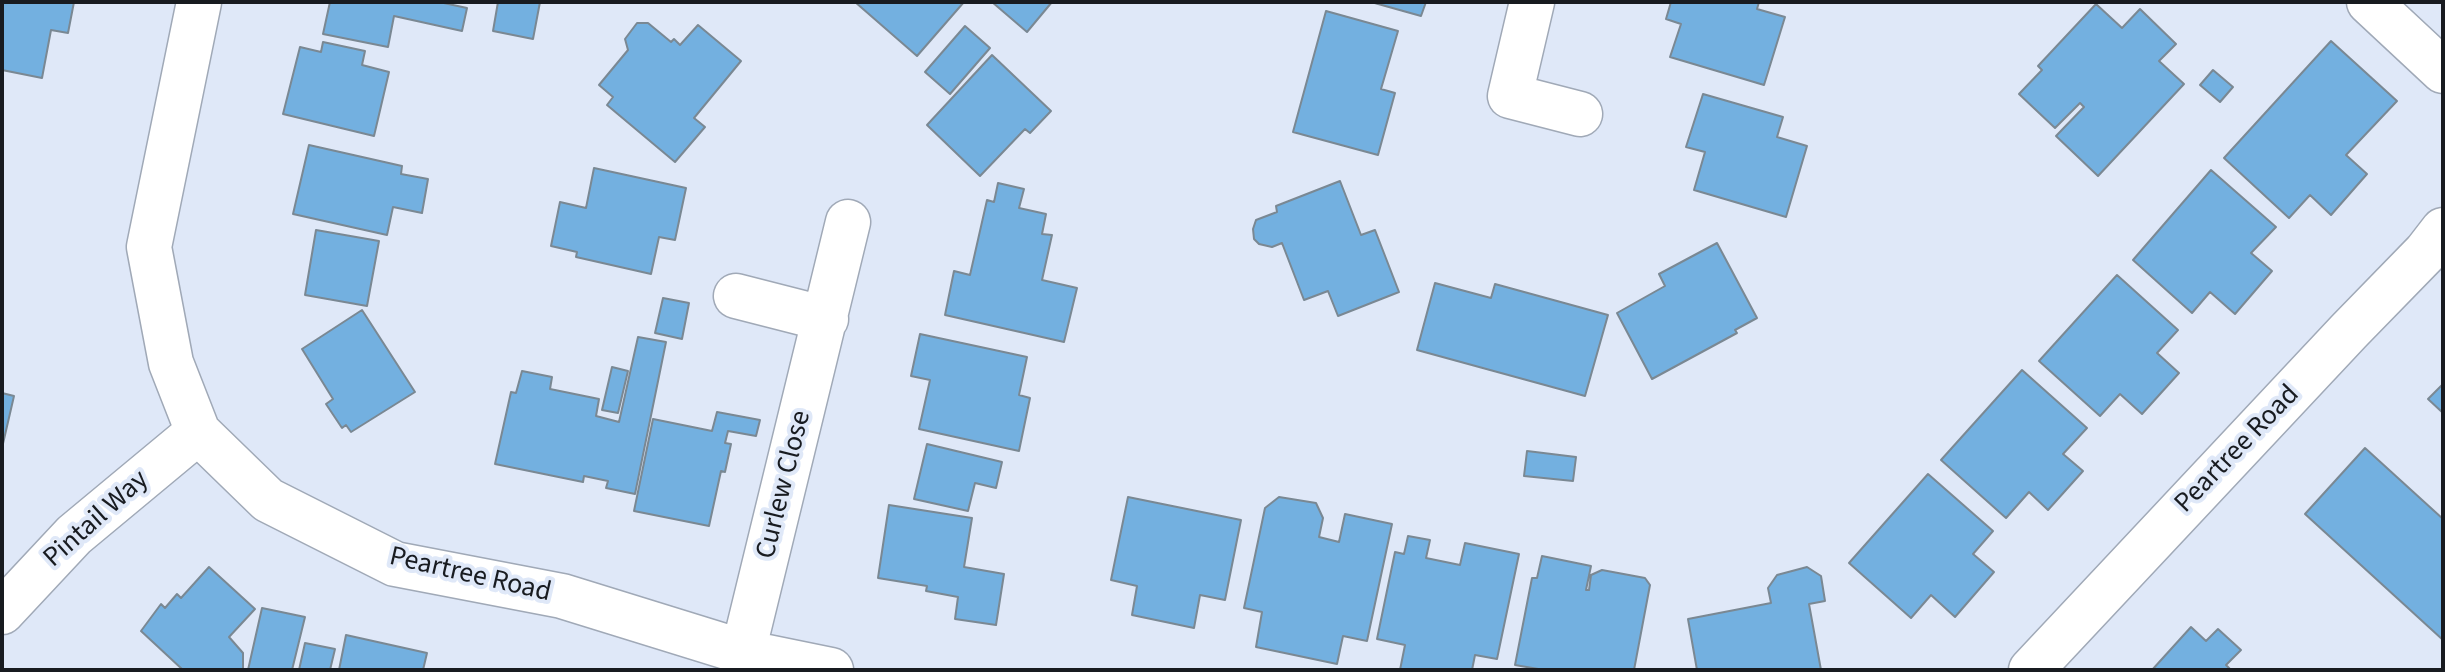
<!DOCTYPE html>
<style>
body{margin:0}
#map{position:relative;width:2445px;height:672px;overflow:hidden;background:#dfe8f8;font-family:"Source Sans 3",sans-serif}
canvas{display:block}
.frame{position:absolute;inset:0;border:4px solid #181b20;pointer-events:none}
</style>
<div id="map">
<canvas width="2445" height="672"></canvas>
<div class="frame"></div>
</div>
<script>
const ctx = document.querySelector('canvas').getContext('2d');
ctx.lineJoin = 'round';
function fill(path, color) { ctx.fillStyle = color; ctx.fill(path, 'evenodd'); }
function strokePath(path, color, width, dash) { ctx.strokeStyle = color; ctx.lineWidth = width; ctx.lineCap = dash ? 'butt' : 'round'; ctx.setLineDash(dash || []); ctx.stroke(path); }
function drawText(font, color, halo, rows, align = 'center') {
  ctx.font = font + ' "Source Sans 3",sans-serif'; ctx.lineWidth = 8; ctx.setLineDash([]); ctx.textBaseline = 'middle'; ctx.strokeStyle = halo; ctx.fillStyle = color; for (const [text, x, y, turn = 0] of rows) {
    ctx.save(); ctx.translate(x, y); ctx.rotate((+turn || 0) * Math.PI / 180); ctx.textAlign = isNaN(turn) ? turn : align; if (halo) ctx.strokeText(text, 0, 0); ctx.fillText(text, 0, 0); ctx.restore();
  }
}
const building = new Path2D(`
 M 2,2 L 74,2 L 68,33 L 51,30 L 42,78 L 2,70 Z
 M 330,2 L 439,2 L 467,8 L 462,31 L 394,16 L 388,47 L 323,34 Z
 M 498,2 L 540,2 L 533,39 L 493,31 Z
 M 855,2 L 964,2 L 917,56 Z
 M 992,2 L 1052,2 L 1027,32 Z
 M 1371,2 L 1426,2 L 1421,16 Z
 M 1671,2 L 1759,2 L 1757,9 L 1785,17 L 1764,85 L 1670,57 L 1681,24 L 1666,19 Z
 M 2096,4 L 2122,28 L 2140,9 L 2176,44 L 2159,61 L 2184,84 L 2098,176 L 2056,136 L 2084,107 L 2080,103 L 2055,128 L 2019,94 L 2042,70 L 2038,66 Z
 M 1326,11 L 1398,31 L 1381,89 L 1395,93 L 1378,155 L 1293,132 Z
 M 637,23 L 648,23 L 671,42 L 674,39 L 680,45 L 698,25 L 741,61 L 694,118 L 705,127 L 675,162 L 607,105 L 613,97 L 599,85 L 628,50 L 625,39 Z
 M 965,26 L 990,48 L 950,94 L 925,72 Z
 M 2331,41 L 2397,101 L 2346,155 L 2367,174 L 2331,215 L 2310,195 L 2289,218 L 2224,158 Z
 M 323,42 L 365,51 L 362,65 L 389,72 L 374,136 L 283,114 L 300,47 L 321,52 Z
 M 992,55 L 1051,111 L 1030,133 L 1025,129 L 980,176 L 927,125 Z
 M 2213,70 L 2233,87 L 2220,102 L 2200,85 Z
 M 1703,94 L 1783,117 L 1777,137 L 1807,146 L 1786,217 L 1694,190 L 1705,152 L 1686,147 Z
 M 309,145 L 402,166 L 401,174 L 428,179 L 422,213 L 393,207 L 387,235 L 293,214 Z
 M 594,168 L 686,188 L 675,240 L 659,237 L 651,274 L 576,257 L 577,252 L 551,246 L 560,202 L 586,208 Z
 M 2211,170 L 2276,227 L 2251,253 L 2272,271 L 2235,314 L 2210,292 L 2192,313 L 2133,260 Z
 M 1340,181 L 1361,235 L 1375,230 L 1399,292 L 1338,316 L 1328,291 L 1304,300 L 1282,243 L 1272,247 L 1259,244 L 1254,239 L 1253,229 L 1256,220 L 1277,212 L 1276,206 Z
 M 998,183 L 1024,189 L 1019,208 L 1046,214 L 1042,234 L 1052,235 L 1042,280 L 1077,288 L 1064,342 L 945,315 L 954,271 L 970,275 L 987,200 L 994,202 Z
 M 316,230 L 379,241 L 367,306 L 305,295 Z
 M 1717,243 L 1757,318 L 1735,330 L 1737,333 L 1652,379 L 1617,313 L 1665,286 L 1659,274 Z
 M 2117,275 L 2178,330 L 2157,353 L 2179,373 L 2142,414 L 2120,394 L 2100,416 L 2039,361 Z
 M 1435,283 L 1491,298 L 1495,284 L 1608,315 L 1585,396 L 1417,350 Z
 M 663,298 L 689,303 L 682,339 L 655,333 Z
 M 362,310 L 415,392 L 351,432 L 346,425 L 342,428 L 326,404 L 333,399 L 302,349 Z
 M 920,334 L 1027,357 L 1019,395 L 1030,398 L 1019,451 L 919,429 L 930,380 L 911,376 Z
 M 638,337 L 666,342 L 635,494 L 606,488 L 608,481 L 584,476 L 583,482 L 495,464 L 511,392 L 516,393 L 522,371 L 552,377 L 550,389 L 599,399 L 596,416 L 619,422 Z
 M 612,367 L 628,371 L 618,413 L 602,410 Z
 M 2022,370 L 2087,428 L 2063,454 L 2083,471 L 2048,510 L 2029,492 L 2006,518 L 1941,460 Z
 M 2443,384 L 2443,413 L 2428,399 Z
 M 2,393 L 14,396 L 2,448 Z
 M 717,412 L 760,420 L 756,436 L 728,431 L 725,443 L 731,444 L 725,472 L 721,471 L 709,526 L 634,511 L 653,419 L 712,431 Z
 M 927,444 L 1002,462 L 996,488 L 975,483 L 968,511 L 914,499 Z
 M 2365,448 L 2443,519 L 2443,640 L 2305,514 Z
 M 1527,451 L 1576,457 L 1573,481 L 1524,476 Z
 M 1928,474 L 1993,531 L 1973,554 L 1994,572 L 1955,617 L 1931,595 L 1911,618 L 1849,563 Z
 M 1128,497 L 1241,520 L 1225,600 L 1200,595 L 1194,628 L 1132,615 L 1137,586 L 1111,580 Z
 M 1279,497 L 1316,503 L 1323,518 L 1319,537 L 1339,542 L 1345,514 L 1392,524 L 1367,641 L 1343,636 L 1337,664 L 1256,647 L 1262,612 L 1244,608 L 1265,508 Z
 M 889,505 L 972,518 L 964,567 L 1004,574 L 996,625 L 955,619 L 958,597 L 926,591 L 927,586 L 878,578 Z
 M 1408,536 L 1430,540 L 1426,558 L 1460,565 L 1465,543 L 1519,554 L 1497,659 L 1475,655 L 1472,670 L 1400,670 L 1405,645 L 1377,639 L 1395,552 L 1404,554 Z
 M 1542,556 L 1591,566 L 1586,590 L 1589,590 L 1591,575 L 1602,570 L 1645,578 L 1650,585 L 1634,670 L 1544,670 L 1515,665 L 1532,578 L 1537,578 Z
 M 209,567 L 255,609 L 229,637 L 243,653 L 243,670 L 183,670 L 141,631 L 161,604 L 165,608 L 177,594 L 181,598 Z
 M 1807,567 L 1821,576 L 1825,601 L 1809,604 L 1821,670 L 1697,670 L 1688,619 L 1771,603 L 1768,588 L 1777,575 Z
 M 262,608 L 305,617 L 292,670 L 248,670 Z
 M 2191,627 L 2206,641 L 2218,629 L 2241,650 L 2226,665 L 2231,670 L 2152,670 Z
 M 346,635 L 427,653 L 423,670 L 339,670 Z
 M 305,643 L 335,649 L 330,670 L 299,670 Z`);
fill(building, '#73b0e0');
strokePath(building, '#7a8893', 2);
const street = new Path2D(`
 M 199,2 L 149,247 L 171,363 L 198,432 L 268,500 L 395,564 L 562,596 L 743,652 L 831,670
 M 1532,2 L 1510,96 L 1580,114
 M 2369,2 L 2443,71
 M 736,296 L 826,319
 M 2,612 L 74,535 L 198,432
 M 743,652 L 848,222
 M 2031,670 L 2349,331 L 2426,252 L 2443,230`);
strokePath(street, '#a0a9b7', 47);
strokePath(street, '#fff', 44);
drawText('28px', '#181b20', '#dfe8f8', [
 ["Peartree Road",2238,450,-46],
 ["Curlew Close",785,485,-76],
 ["Pintail Way",97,520,-42],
 ["Peartree Road",470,576,13]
]);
</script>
